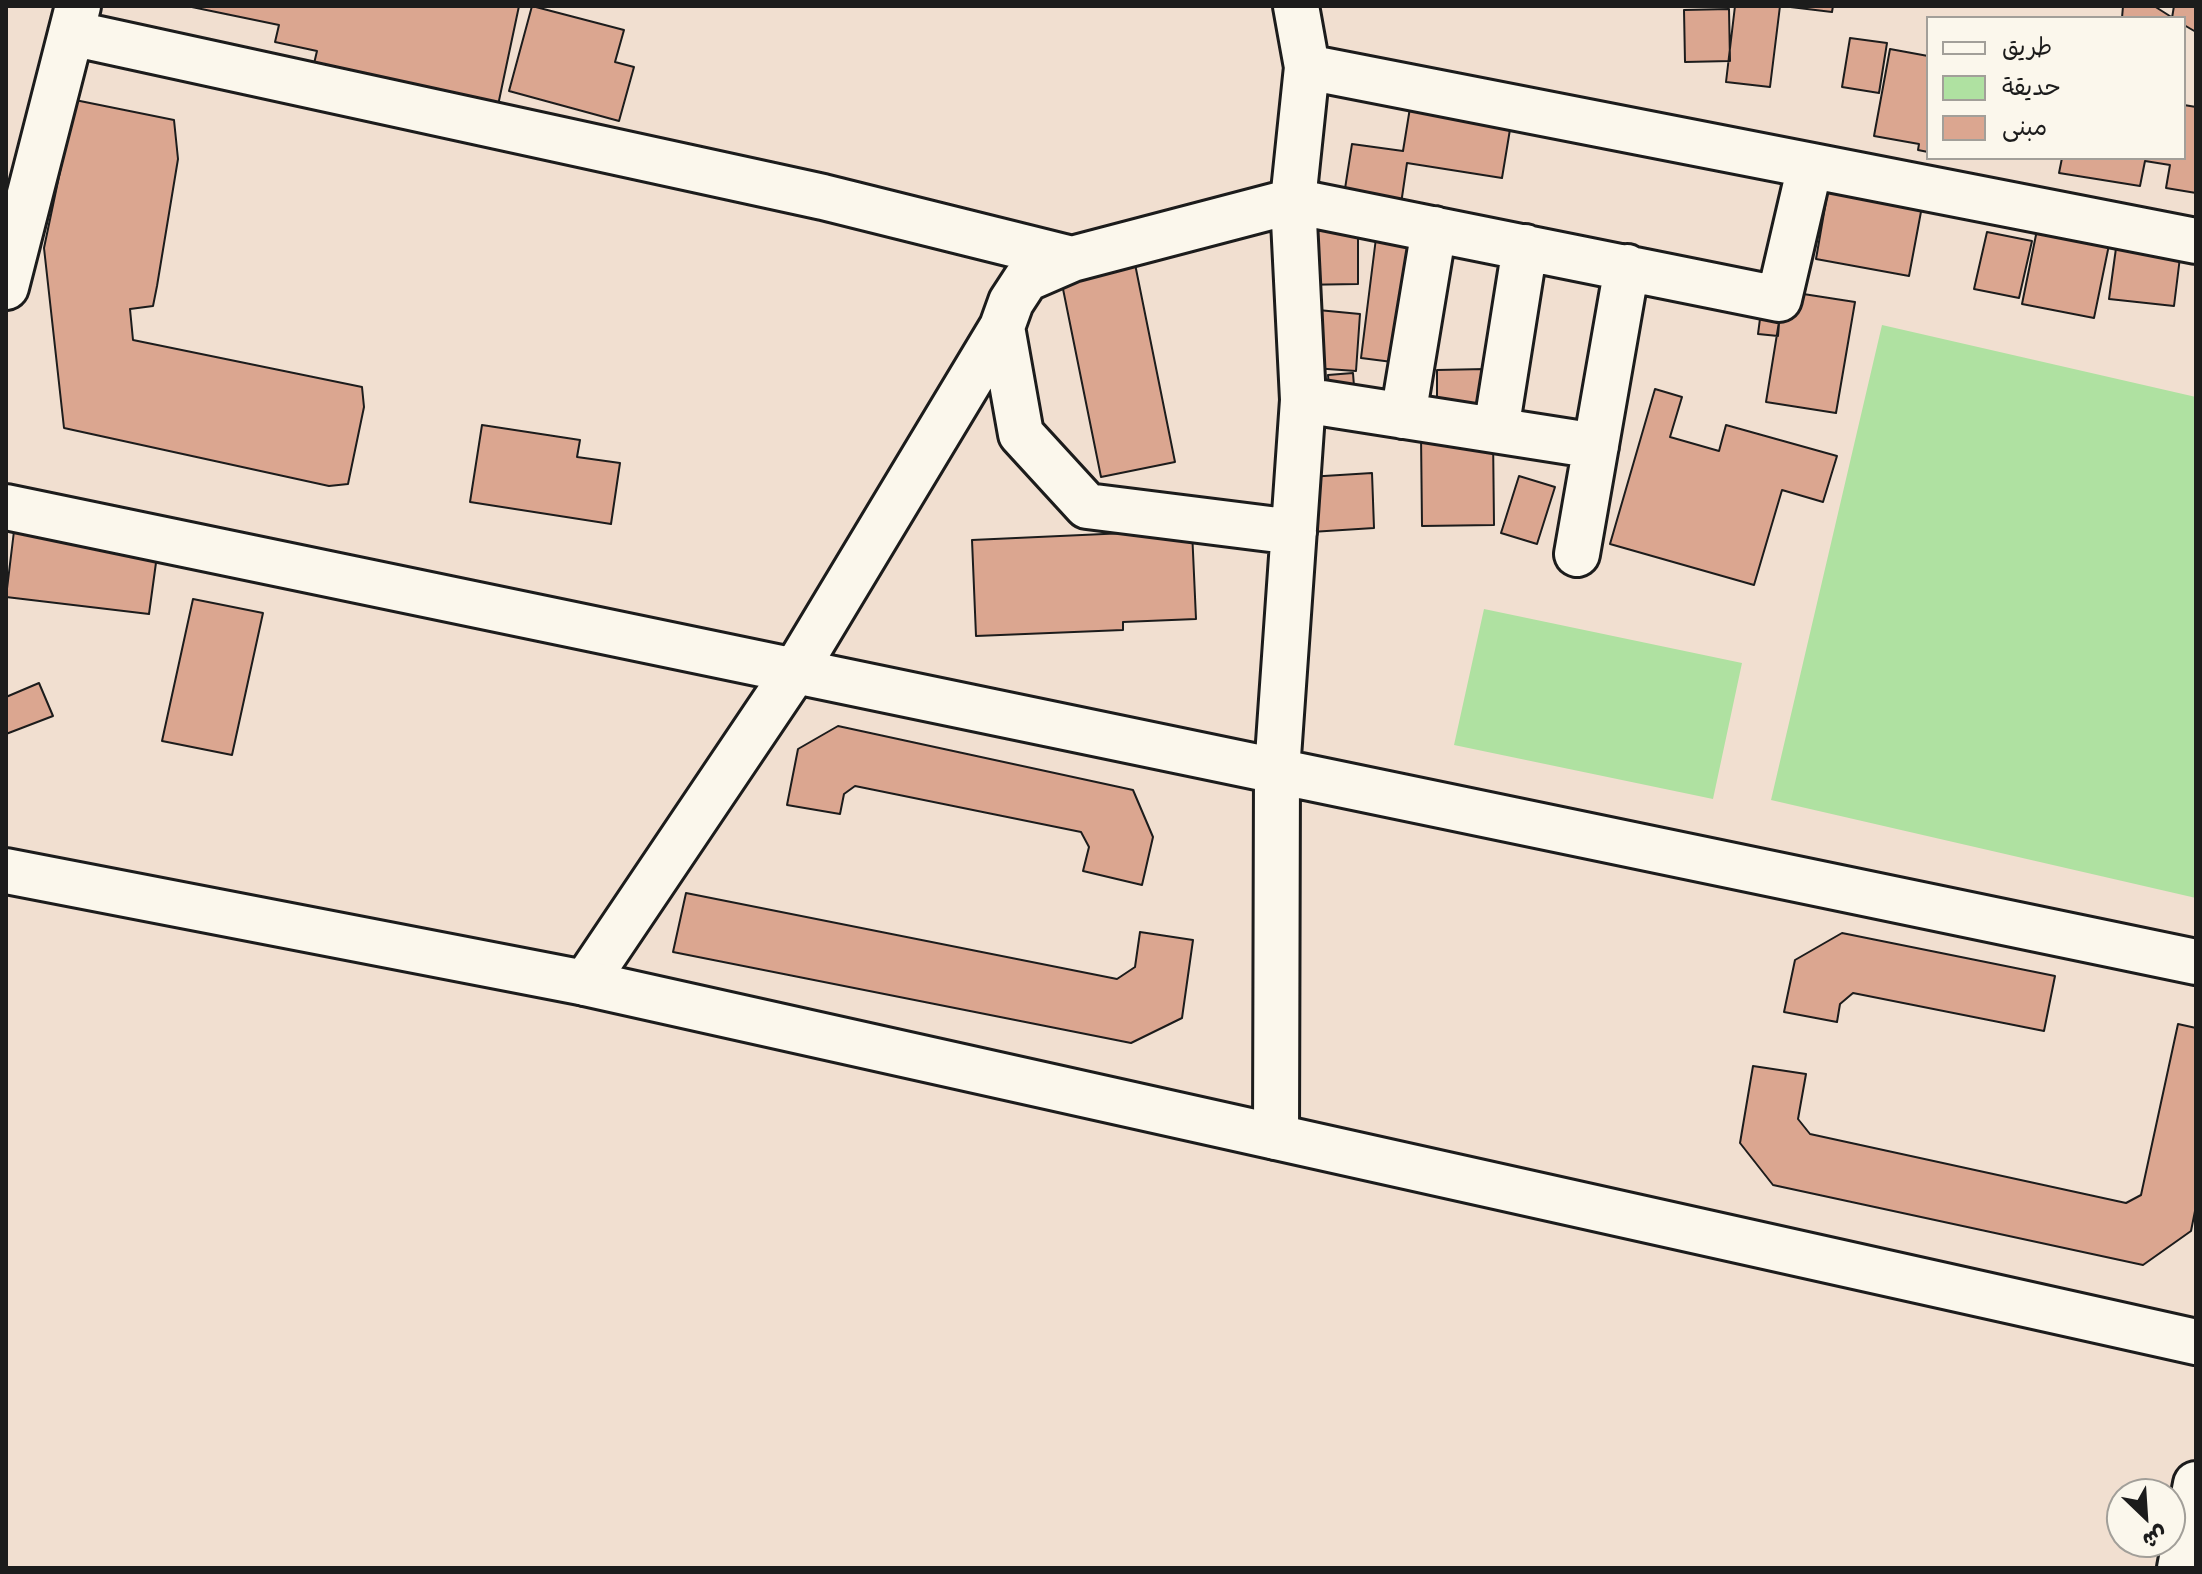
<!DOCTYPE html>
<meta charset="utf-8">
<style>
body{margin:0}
#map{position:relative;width:2202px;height:1574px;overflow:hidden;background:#f1dfd0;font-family:Delius,"Playpen Sans Arabic",sans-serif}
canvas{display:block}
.frame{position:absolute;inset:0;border:8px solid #1c1c1c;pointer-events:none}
.legend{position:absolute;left:1926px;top:16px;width:260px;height:144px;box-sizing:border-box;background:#fbf7ec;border:2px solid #a29f99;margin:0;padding:10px 14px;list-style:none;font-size:24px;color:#1c1c1c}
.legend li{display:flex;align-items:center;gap:16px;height:40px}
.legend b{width:40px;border:2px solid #a29f99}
.north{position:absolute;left:2106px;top:1478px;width:80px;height:80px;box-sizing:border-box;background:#fbf7ec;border:2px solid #a29f99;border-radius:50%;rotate:155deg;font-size:22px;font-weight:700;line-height:32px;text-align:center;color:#1c1c1c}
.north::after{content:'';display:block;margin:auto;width:28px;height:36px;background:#1c1c1c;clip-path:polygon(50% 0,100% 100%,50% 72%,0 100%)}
</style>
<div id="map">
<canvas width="2202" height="1574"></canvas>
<div class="frame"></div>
<ul class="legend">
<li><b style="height:10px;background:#fbf7ec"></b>طريق</li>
<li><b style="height:22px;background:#afe1a1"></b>حديقة</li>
<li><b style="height:22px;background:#dba690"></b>مبنى</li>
</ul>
<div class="north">ش</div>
</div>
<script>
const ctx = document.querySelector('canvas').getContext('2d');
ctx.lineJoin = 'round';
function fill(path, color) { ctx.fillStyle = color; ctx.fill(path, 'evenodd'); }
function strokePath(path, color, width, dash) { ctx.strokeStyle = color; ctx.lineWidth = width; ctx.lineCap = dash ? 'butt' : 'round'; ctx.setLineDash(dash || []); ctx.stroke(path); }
fill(new Path2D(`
 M 1882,325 L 2196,397 L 2196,898 L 1771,800 Z
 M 1484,609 L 1742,663 L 1713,799 L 1454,745 Z`), '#afe1a1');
const building = new Path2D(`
 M 187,6 L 519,6 L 497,110 L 312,72 L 317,51 L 275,42 L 279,25 Z
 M 532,6 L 624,30 L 615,62 L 634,67 L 619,121 L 509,91 Z
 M 1735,6 L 1780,6 L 1770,87 L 1726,82 Z
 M 1782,6 L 1833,6 L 1832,12 Z
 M 2123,6 L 2174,6 L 2172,18 L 2122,18 Z
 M 2154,6 L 2196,6 L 2196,32 L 2184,25 L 2184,18 L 2173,18 Z
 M 1729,9 L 1730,61 L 1685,62 L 1684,10 Z
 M 1850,38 L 1887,43 L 1879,93 L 1842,87 Z
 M 1890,49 L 1928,56 L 1928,152 L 1918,150 L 1919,144 L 1874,136 Z
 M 1414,83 L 1515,99 L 1502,178 L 1407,163 L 1401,204 L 1344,195 L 1352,144 L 1403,151 Z
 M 75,100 L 174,120 L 178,159 L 157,286 L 153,306 L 130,309 L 133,340 L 362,387 L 364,407 L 348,484 L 329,486 L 64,428 L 44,248 Z
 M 2184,105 L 2196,107 L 2196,193 L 2166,188 L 2170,165 L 2145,161 L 2140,186 L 2059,173 L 2062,158 L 2184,158 Z
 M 1829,184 L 1923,201 L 1909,276 L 1816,259 Z
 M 1358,225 L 1358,284 L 1296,285 L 1296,226 Z
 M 2038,225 L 2110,240 L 2094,318 L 2022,304 Z
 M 1987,232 L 2032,241 L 2019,298 L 1974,289 Z
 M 1376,238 L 1423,244 L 1408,364 L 1361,358 Z
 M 2117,241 L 2181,249 L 2174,306 L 2109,299 Z
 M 1135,264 L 1175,462 L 1101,477 L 1061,279 Z
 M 1784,291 L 1855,302 L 1836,413 L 1766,402 Z
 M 1763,296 L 1781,299 L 1778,336 L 1758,334 Z
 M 1318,310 L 1360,314 L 1356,371 L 1313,368 Z
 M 1485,369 L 1485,406 L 1437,407 L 1437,370 Z
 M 1353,373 L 1355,400 L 1330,402 L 1328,375 Z
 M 1655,389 L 1682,397 L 1670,437 L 1719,451 L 1726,425 L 1837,456 L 1823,502 L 1782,490 L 1754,585 L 1610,544 Z
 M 482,425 L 580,440 L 577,457 L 620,463 L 611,524 L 470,502 Z
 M 1493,434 L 1494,525 L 1422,526 L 1421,435 Z
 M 1372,473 L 1374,528 L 1311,532 L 1308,477 Z
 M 1519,476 L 1555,487 L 1537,544 L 1501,533 Z
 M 1192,530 L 1196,619 L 1123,622 L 1123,630 L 976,636 L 972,540 Z
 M 14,531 L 158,548 L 149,614 L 6,597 Z
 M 193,599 L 263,613 L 232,755 L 162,741 Z
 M 39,683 L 53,716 L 6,734 L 6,697 Z
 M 838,726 L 1133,790 L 1153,837 L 1142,885 L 1083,871 L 1089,847 L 1081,832 L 855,786 L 844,794 L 840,814 L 787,805 L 798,749 Z
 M 686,893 L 1117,979 L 1135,967 L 1140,932 L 1193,940 L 1182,1018 L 1131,1043 L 673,952 Z
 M 1842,933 L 2055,976 L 2044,1031 L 1853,993 L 1840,1004 L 1837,1022 L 1784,1012 L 1795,960 Z
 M 2178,1024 L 2196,1028 L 2196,1206 L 2191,1231 L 2143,1265 L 1773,1185 L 1740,1143 L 1753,1066 L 1806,1074 L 1798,1119 L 1810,1134 L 2126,1203 L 2141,1195 Z`);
fill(building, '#dba690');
strokePath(building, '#1c1c1c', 2);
const minor = new Path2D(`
 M 71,33 L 823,197 L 1072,259
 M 1307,67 L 2196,241
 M 6,287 L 78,6
 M 1303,400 L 1596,446
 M 1403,416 L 1434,229
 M 1496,430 L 1525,247
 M 6,507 L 2196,962
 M 1294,532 L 1087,506 L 1021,434 L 1002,327 L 1011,302 L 1026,279 L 1072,259 L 1293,201 L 1779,299 L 1810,166
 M 1577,554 L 1627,267
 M 585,983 L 795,671 L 1002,327
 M 1276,1137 L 1277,771 L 1303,400 L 1293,201 L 1307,67 L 1296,6`);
const tertiary = new Path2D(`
 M 6,871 L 585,983 L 2196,1342`);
const primary = new Path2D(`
 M 2180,1568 L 2196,1484`);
strokePath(minor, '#1c1c1c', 50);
strokePath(tertiary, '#1c1c1c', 50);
strokePath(primary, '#1c1c1c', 50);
strokePath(minor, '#fbf7ec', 44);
strokePath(tertiary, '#fbf7ec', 44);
strokePath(primary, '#fbf7ec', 44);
</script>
